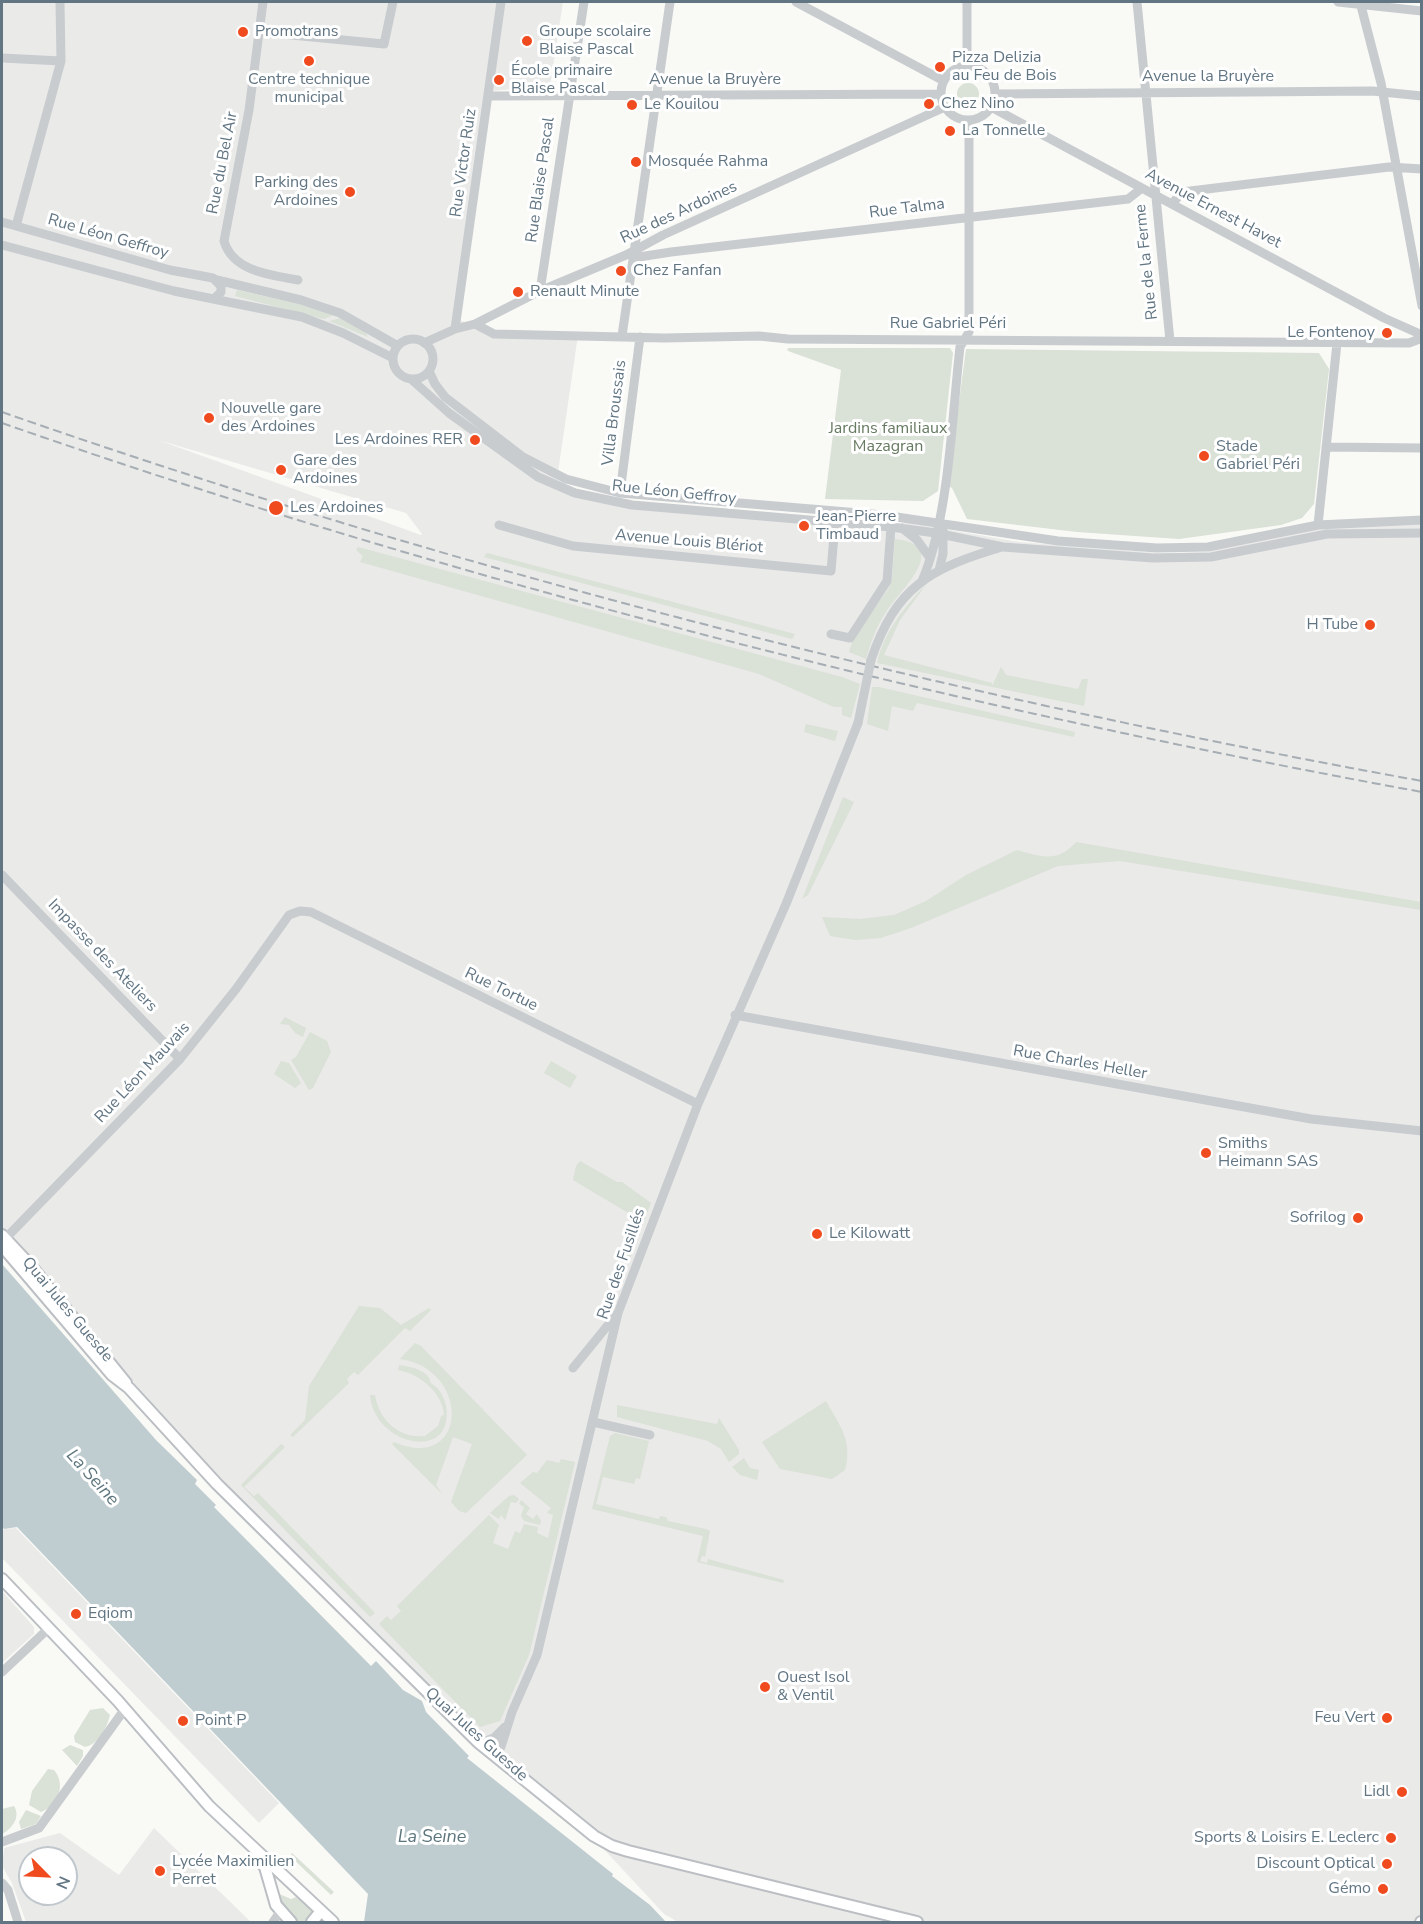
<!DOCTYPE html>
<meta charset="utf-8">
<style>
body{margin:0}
#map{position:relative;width:1423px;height:1924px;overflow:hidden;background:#f9f9f6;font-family:"Nunito Sans",sans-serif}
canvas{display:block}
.frame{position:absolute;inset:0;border:3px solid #617583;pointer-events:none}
.north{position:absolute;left:18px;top:1846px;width:60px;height:60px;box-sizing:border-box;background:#fff;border:2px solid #c0c8cd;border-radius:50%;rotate:114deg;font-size:16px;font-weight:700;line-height:24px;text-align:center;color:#617583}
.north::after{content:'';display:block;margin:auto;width:21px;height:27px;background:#f04a1f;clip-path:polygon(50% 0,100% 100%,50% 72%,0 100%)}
</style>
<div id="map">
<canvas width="1423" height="1924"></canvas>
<div class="frame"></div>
<div class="north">N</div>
</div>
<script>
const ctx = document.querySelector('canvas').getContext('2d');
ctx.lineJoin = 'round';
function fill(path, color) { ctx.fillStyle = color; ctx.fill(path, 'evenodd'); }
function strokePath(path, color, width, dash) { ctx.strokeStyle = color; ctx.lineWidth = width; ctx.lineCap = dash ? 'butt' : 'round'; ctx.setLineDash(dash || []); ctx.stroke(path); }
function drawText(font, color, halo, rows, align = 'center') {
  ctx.font = font + ' "Nunito Sans",sans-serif'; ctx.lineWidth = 6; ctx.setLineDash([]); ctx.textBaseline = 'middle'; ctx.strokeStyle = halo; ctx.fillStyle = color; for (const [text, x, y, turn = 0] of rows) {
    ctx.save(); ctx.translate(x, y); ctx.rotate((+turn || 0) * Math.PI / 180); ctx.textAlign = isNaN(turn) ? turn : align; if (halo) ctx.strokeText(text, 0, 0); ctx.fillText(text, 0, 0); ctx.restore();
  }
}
fill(new Path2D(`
 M 2,2 L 500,2 L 457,319 L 494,334 L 578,335 L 556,486 L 604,501 L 835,524 L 909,523 L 1019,542 L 1160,553 L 1206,552 L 1339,525 L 1421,520 L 1421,1918 L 1414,1922 L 678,1922 L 664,1914 L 600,1845 L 493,1756 L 219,1481 L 2,1230 ZM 158,440 L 406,513 L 422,534 L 421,535 Z
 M 502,2 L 563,2 L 550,86 L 490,91 Z
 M 16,1528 L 279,1803 L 259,1823 L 2,1558 L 2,1532 L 4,1529 Z
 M 2,1591 L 34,1627 L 34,1634 L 2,1663 Z
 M 154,1828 L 251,1922 L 26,1922 L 12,1883 L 2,1866 L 4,1848 L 60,1833 L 119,1875 ZM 30,1858 L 66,1858 L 66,1894 L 30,1894 Z`), '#eaeae9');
fill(new Path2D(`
 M957 94a11 11 0 1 1 22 0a11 11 0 1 1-22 0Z
 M 237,290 L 306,306 L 334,315 L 324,319 L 235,296 Z
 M 341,318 L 364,329 L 368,337 L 329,321 Z
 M 789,348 L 950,348 L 953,353 L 938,491 L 923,501 L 825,499 L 841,370 L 788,351 L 787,349 Z
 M 966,349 L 1319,353 L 1329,369 L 1314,504 L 1302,518 L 1281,525 L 1179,539 L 1077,532 L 967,519 L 952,488 L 948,486 Z
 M 895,539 C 953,545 899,591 886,612 C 876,627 871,641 866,659 L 849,652 L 853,639 L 889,588 L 892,579 Z
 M 358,547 L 842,677 L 860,684 L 851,718 L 842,715 L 842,707 L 834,707 L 759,674 L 360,562 L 363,556 L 356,550 Z
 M 487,553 L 795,634 L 792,639 L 484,557 Z
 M 928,582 L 900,620 L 884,655 L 992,683 L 992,686 L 1001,667 L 1006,675 L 1078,689 L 1082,679 L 1088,679 L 1084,706 L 877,663 C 885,629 905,607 928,582 Z
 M 872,687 L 879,687 L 1075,732 L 1074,737 L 917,703 L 913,711 L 892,706 L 888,731 L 867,724 Z
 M 806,724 L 838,731 L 835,741 L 804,732 Z
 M 843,797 L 854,802 L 808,895 L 802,899 Z
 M 1076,842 L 1421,902 L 1421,910 L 1120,861 L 1058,866 L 911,928 L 881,938 L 855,940 L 830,936 L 822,917 L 860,919 L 894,915 L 926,901 L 966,875 L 1017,850 C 1041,857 1058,863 1076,842 Z
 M 285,1017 L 306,1028 L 303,1037 L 295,1033 L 289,1025 L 280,1024 Z
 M 310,1032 L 327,1041 L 331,1052 L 313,1088 L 309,1090 L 291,1060 L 296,1057 Z
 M 281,1061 L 289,1063 L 301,1083 L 295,1088 L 274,1074 Z
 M 551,1061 L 577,1076 L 570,1088 L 544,1073 Z
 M 580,1161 L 617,1182 L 622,1182 L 651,1203 L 630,1258 L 624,1256 L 640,1220 L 573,1180 L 576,1166 Z
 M 359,1306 L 380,1308 L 401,1325 L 429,1308 L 431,1310 L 410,1331 L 405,1328 L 358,1375 L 354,1372 L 347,1379 L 349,1383 L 293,1437 L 290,1435 L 305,1420 L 309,1386 Z
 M 415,1343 L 421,1346 L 527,1455 L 466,1513 L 459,1511 L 451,1502 L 472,1444 L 453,1437 L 436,1485 L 443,1495 L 392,1444 L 394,1442 C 468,1474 472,1369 400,1359 Z
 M 399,1365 C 407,1366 424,1369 429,1378 C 430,1380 430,1383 432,1384 C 438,1387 444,1396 446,1406 C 455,1463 374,1446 370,1395 L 375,1395 C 379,1420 399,1439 425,1436 L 438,1426 L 441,1416 L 444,1415 C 443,1394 421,1374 398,1370 Z
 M 826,1401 C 840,1426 853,1441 845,1470 L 832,1479 L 780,1469 L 762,1442 Z
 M 617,1405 L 717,1424 L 719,1418 L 739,1450 L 739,1454 L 729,1462 L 721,1449 L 708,1441 L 617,1417 Z
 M 615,1433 L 649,1441 L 640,1479 L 636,1478 L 634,1484 L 603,1477 L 596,1504 L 659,1519 L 660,1516 L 666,1517 L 668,1521 L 706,1529 L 710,1531 L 705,1557 L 702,1556 L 700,1561 L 707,1563 L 708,1559 L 784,1580 L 783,1583 L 697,1562 L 703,1536 L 592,1509 L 610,1436 Z
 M 281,1444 L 285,1447 L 244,1487 L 254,1496 L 258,1493 L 375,1613 L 370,1617 L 241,1485 Z
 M 744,1458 L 750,1468 L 759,1470 L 757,1480 L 740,1475 L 732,1467 Z
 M 561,1459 L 575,1462 L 529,1655 L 500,1721 L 480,1727 L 379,1624 L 387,1616 L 391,1620 L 401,1611 L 397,1606 L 489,1515 L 499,1525 L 493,1543 L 508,1549 L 515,1531 L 520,1533 L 524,1524 L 538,1527 L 537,1533 L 548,1538 L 553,1515 L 547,1513 L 551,1508 L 520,1483 L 533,1472 L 537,1473 L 547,1460 L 559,1463 Z
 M 514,1495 L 519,1499 L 516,1503 L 511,1502 L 505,1520 L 501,1515 L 499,1519 L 490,1513 L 509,1496 Z
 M 521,1500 L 530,1508 L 526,1514 L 533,1519 L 537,1514 L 541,1521 L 540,1525 L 524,1521 L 521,1516 L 524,1507 L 519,1504 Z
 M 103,1708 L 110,1715 C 107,1727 99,1744 85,1747 L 75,1742 L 74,1736 L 90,1710 Z
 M 70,1745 L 83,1750 L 83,1756 L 77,1766 L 62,1750 Z
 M 48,1769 L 54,1770 C 66,1784 59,1805 41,1812 L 29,1805 L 32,1791 Z
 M 14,1806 C 21,1817 12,1829 2,1834 L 2,1809 Z
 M 26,1810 L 41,1816 L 36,1824 L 21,1829 L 19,1822 Z
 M 292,1853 L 334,1892 L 331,1895 L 290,1856 Z
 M 279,1894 L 291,1899 L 296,1897 L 314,1912 L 308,1922 L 298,1922 L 278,1903 Z`), '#dae1d6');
fill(new Path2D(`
 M 2,1264 L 156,1440 L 197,1480 L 195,1484 L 216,1505 L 214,1507 L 371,1666 L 376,1661 L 403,1690 L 422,1701 L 426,1712 L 469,1756 L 467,1758 L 613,1874 L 612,1876 L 650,1905 L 666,1922 L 364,1922 L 368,1894 L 17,1527 L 4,1529 L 2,1526 Z`), '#bfccd0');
const major = new Path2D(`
 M 2,1235 L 31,1266 L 126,1383
 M 2,1246 L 112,1375 L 129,1388 L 217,1484 L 478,1742 L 594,1836 L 612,1846 L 628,1851 L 917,1922
 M 2,1579 L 118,1701 L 209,1806 L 333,1922
 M 256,1857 L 265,1867 L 276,1905 L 291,1922
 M 312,1922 L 321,1911
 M 1421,1922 L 1422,1922`);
strokePath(major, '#bbbfc3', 14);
strokePath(new Path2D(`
 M 263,2 L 249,110 L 224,241 C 233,272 272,275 298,280
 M 796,2 L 944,81
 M 967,2 L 967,66
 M 1137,2 L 1170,341
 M 1338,2 L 1422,11
 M 1360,2 L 1381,83 L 1422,306
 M 261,32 L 384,44 L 393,2
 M 2,58 L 61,61
 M941 93a27 27 0 1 1 54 0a27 27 0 1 1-54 0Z
 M 995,94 L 1372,91 L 1422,96
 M 489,96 L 941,94
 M 991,107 L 1384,318 L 1422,335
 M 1172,204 L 1182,192 L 1389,167 L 1422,169
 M 2,222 L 170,270 L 213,278 L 221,286 L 221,292 L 215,298
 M 16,226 L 61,61 L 60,2
 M 2,245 L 174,291 L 302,317 L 343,333 L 393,358
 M 633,265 L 639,257 L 671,252 L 1128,199 L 1142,188
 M 217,280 L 301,300 L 340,313 L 398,346
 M 540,291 L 584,2
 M 475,324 L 494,334 L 665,338 L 759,336 L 788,339 L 1409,343 L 1422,338
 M 455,329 L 501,2
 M 622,336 L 670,2
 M393 359a20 20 0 1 1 40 0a20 20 0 1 1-40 0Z
 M 424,343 L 455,329 L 475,324 L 540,291 L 626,255 L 663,235 L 945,107
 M 429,371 L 435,384 L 445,397 L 523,457 L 566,479 L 620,493 L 883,515 L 1058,541 L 1157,548 L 1208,547 L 1318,525 L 1422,520
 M 411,379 L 449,413 L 538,477 L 575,493 L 632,505 L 891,527 L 936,533 L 1003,547 L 1153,558 L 1211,557 L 1327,534 L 1422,533
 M 1326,447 L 1422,448
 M 620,493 L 640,337
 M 499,525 L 573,546 L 831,571 L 835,524
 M 1318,525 L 1337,343
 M 902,528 L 917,540 L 930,558
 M 939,570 L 943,554 L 943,529
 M 922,581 C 949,518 952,416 960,347 L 969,332 L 969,120
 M 831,634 L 850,638 L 887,581 L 891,527
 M 871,660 C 896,586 931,568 1002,547
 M 2,875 L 180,1059
 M 735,1015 L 1311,1119 L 1422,1131
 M 2,1242 L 180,1059 L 236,989 L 289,915 L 300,911 L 311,912 L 698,1104
 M 573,1368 L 617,1314
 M 593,1422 L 650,1435
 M 2,1672 L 48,1629
 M 480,1743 L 494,1738 L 505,1727
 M 494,1755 L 501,1747 L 512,1712 L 537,1655 L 618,1313 L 698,1104 L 786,904 L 858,723
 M 2,1842 L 39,1828 L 122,1713
 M 2,1883 L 8,1890 L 18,1922
 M 273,1922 L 280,1912`), '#c8cccf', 9);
strokePath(major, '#fff', 10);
strokePath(new Path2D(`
 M 2,412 C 463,573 940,694 1422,781
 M 2,423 C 464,584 940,704 1422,792`), '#a6adb3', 2, [9, 4.5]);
strokePath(new Path2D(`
 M 858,723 L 871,660`), '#c8cccf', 9);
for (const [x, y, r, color] of [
 [243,32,6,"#f04a1f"],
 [527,41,6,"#f04a1f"],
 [309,61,6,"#f04a1f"],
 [940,67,6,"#f04a1f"],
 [499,80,6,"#f04a1f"],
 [929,104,6,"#f04a1f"],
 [632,105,6,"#f04a1f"],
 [950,131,6,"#f04a1f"],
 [636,162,6,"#f04a1f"],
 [350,192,6,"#f04a1f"],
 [621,271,6,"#f04a1f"],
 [518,292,6,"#f04a1f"],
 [1387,333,6,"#f04a1f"],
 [209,418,6,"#f04a1f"],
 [475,440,6,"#f04a1f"],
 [1204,456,6,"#f04a1f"],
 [281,470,6,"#f04a1f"],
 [276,508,8,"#f04a1f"],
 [804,526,6,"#f04a1f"],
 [1370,625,6,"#f04a1f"],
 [1206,1153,6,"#f04a1f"],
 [1358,1218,6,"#f04a1f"],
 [817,1234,6,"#f04a1f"],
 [76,1614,6,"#f04a1f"],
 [765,1687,6,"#f04a1f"],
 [1387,1718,6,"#f04a1f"],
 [183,1721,6,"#f04a1f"],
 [1402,1792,6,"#f04a1f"],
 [1391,1838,6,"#f04a1f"],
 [1387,1864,6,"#f04a1f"],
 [160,1871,6,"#f04a1f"],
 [1383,1889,6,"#f04a1f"]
]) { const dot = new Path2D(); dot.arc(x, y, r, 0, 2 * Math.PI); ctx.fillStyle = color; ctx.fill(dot); strokePath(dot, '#fff', 2); }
drawText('16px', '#617583', '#fff', [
 ["Promotrans",255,32],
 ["Groupe scolaire",539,32],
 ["Blaise Pascal",539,50],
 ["Pizza Delizia",952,58],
 ["au Feu de Bois",952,76],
 ["École primaire",511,71],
 ["Blaise Pascal",511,89],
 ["Centre technique",309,80,"center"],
 ["municipal",309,98,"center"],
 ["Chez Nino",941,104],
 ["Le Kouilou",644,105],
 ["La Tonnelle",962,131],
 ["Mosquée Rahma",648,162],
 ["Parking des",338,183,"right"],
 ["Ardoines",338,201,"right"],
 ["Chez Fanfan",633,271],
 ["Renault Minute",530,292],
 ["Le Fontenoy",1375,333,"right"],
 ["Nouvelle gare",221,409],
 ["des Ardoines",221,427],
 ["Les Ardoines RER",463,440,"right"],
 ["Stade",1216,447],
 ["Gabriel Péri",1216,465],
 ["Gare des",293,461],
 ["Ardoines",293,479],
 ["Les Ardoines",290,508],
 ["Jean-Pierre",816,517],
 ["Timbaud",816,535],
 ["H Tube",1358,625,"right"],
 ["Smiths",1218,1144],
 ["Heimann SAS",1218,1162],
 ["Sofrilog",1346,1218,"right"],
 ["Le Kilowatt",829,1234],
 ["Eqiom",88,1614],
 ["Ouest Isol",777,1678],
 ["& Ventil",777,1696],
 ["Feu Vert",1375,1718,"right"],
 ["Point P",195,1721],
 ["Lidl",1390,1792,"right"],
 ["Sports & Loisirs E. Leclerc",1379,1838,"right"],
 ["Lycée Maximilien",172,1862],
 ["Perret",172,1880],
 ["Discount Optical",1375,1864,"right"],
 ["Gémo",1371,1889,"right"]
], 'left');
drawText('16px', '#617583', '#fff', [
 ["Avenue la Bruyère",1208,77],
 ["Avenue la Bruyère",715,80],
 ["Rue du Bel Air",223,163,-79],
 ["Rue Victor Ruiz",464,163,-82],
 ["Rue Blaise Pascal",541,180,-82],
 ["Rue Talma",907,209,-7],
 ["Avenue Ernest Havet",1213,209,28],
 ["Rue des Ardoines",679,213,-25],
 ["Rue Léon Geffroy",108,237,16],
 ["Rue de la Ferme",1147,262,-96],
 ["Rue Gabriel Péri",948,324],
 ["Villa Broussais",615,413,-83],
 ["Rue Léon Geffroy",674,493,6],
 ["Avenue Louis Blériot",689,542,5],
 ["Impasse des Ateliers",102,956,46],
 ["Rue Tortue",501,990,26],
 ["Rue Charles Heller",1080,1063,10],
 ["Rue Léon Mauvais",143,1073,-47],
 ["Rue des Fusillés",622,1264,-71],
 ["Quai Jules Guesde",67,1310,50],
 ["Quai Jules Guesde",476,1735,42]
]);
drawText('16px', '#667a61', '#fff', [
 ["Jardins familiaux",888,429],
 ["Mazagran",888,447]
]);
drawText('italic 18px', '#5c757d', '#fff', [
 ["La Seine",92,1478,48],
 ["La Seine",432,1838]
]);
</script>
